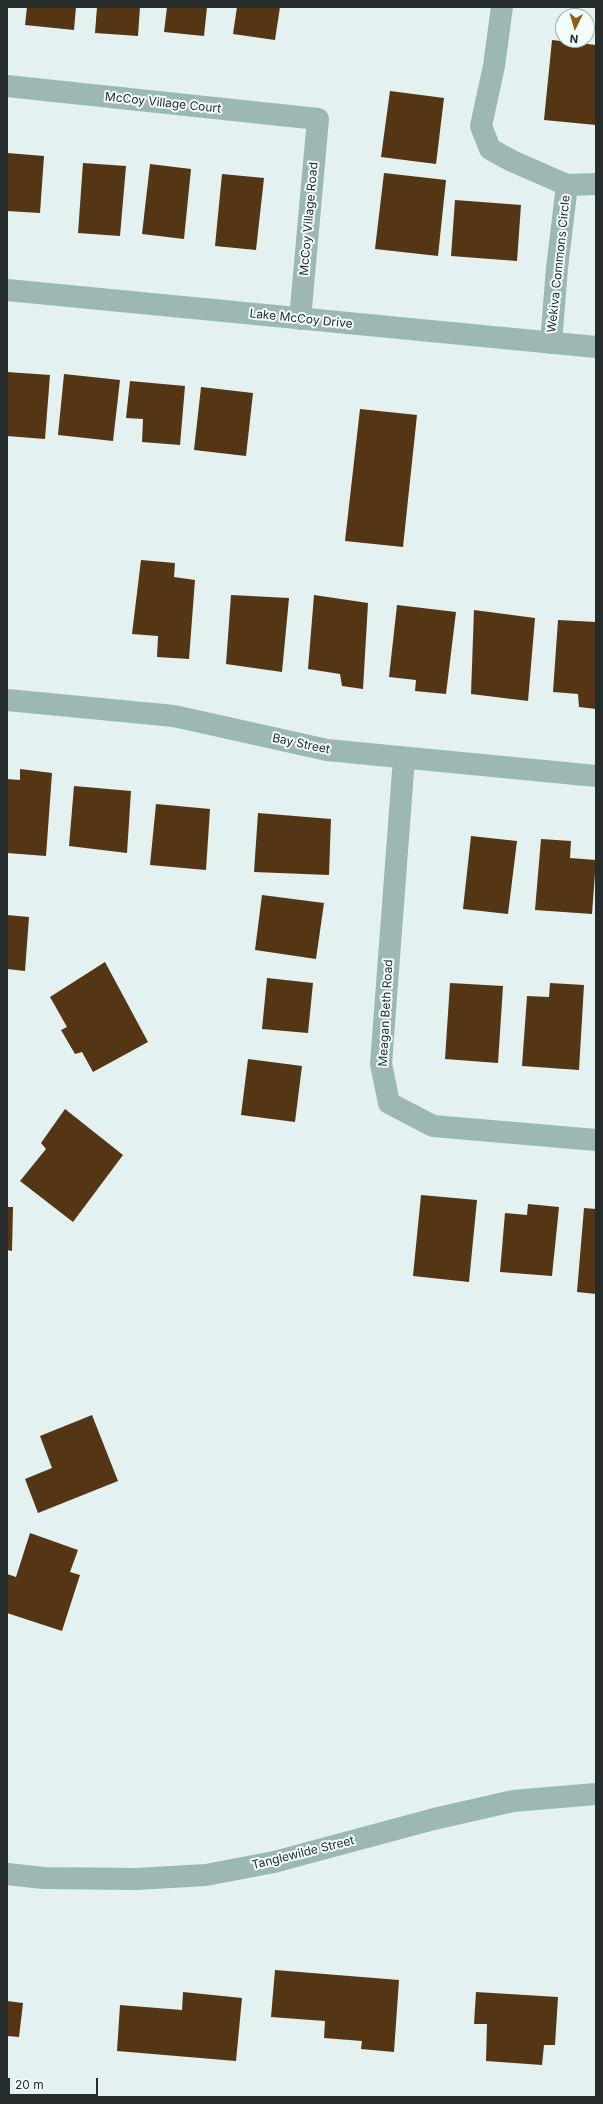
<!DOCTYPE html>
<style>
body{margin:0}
#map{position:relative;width:603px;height:2104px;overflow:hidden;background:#e3f1f0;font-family:Inter,sans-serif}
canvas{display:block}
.frame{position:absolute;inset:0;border:8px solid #262b2b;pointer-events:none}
.north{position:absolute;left:555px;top:8px;width:40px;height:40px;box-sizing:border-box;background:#f1fefd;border:1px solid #a0aaa9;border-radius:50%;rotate:185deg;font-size:11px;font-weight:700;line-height:16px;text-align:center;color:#262b2b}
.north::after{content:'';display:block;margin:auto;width:14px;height:18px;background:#955c18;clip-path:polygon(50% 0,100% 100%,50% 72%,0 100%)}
.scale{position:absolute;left:8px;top:2078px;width:90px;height:18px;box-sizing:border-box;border:2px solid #262b2b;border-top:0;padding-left:5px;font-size:12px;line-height:14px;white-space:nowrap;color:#262b2b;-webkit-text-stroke:3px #f1fefd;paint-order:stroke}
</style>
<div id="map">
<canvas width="603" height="2104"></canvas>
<div class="frame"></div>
<div class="north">N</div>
<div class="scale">20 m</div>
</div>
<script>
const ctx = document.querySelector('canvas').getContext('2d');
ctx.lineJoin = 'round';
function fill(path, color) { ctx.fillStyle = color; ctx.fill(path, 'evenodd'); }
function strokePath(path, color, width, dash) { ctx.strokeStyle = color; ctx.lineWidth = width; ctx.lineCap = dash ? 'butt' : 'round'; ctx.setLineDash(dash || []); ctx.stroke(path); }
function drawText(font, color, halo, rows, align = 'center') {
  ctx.font = font + ' Inter,sans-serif'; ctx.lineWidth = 4; ctx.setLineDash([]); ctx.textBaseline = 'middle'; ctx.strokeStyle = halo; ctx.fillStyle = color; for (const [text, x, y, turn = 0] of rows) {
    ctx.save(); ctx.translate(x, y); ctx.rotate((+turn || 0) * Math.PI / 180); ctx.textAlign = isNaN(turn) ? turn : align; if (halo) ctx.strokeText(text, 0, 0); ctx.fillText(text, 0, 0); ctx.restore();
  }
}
fill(new Path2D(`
 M 27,7 L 76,7 L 74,30 L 25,25 Z
 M 97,7 L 140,7 L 138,36 L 95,33 Z
 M 167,7 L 207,7 L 204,36 L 164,32 Z
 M 237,7 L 280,7 L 275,40 L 233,34 Z
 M 552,40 L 596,45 L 596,125 L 544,120 Z
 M 390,91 L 444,98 L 436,164 L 381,157 Z
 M 7,153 L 44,156 L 40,213 L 7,211 Z
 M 83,163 L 126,166 L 120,236 L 78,233 Z
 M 150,164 L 191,169 L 184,239 L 142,234 Z
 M 384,173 L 446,180 L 438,256 L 375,249 Z
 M 222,174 L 264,178 L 256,250 L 215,246 Z
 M 455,200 L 521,205 L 517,261 L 451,256 Z
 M 7,372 L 50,375 L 45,439 L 7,436 Z
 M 64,374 L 120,380 L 113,441 L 58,435 Z
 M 130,381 L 185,386 L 180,445 L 142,442 L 143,419 L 126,418 Z
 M 201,387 L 253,393 L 246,456 L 194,450 Z
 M 360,409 L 417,415 L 403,547 L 345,541 Z
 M 141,560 L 175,563 L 174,577 L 195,580 L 189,659 L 157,657 L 158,636 L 132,634 Z
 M 231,595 L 289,598 L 282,672 L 226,664 Z
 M 314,595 L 368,603 L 363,689 L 342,686 L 340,674 L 308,669 Z
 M 397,605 L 456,612 L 446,694 L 415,691 L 416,680 L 389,677 Z
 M 474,610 L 535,618 L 528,701 L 471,694 Z
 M 558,620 L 596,622 L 596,709 L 579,707 L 578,694 L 553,692 Z
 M 20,769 L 52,773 L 46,856 L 7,853 L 7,779 L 20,780 Z
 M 74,786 L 131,791 L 127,853 L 69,846 Z
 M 156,804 L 210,809 L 206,870 L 150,865 Z
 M 258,813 L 331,819 L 329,875 L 254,872 Z
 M 471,836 L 517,841 L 508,914 L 463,909 Z
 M 541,839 L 571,841 L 570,858 L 596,860 L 592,914 L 535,910 Z
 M 262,895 L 324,903 L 316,959 L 255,950 Z
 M 7,915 L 29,917 L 25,971 L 7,969 Z
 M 105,962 L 148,1042 L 93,1072 L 82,1052 L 75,1054 L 61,1030 L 67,1027 L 50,997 Z
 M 267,978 L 313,983 L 308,1033 L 262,1029 Z
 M 450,983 L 503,986 L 498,1063 L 445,1059 Z
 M 550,983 L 584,985 L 579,1070 L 522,1066 L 527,996 L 549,997 Z
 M 248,1059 L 302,1066 L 295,1122 L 241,1115 Z
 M 65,1109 L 123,1155 L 73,1222 L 20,1181 L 46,1149 L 41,1143 Z
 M 421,1195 L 477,1200 L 469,1282 L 413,1276 Z
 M 528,1204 L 559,1207 L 552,1276 L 500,1272 L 505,1213 L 527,1215 Z
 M 7,1207 L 13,1207 L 12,1251 L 7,1250 Z
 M 584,1208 L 596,1209 L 596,1294 L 577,1292 Z
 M 92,1415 L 118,1481 L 38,1513 L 25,1479 L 52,1468 L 40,1436 Z
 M 30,1533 L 78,1550 L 70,1572 L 80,1575 L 62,1631 L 7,1613 L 7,1574 L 16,1577 Z
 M 275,1970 L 399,1980 L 394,2052 L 361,2049 L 362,2041 L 324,2038 L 325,2021 L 271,2017 Z
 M 183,1992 L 242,1998 L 236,2061 L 117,2051 L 120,2005 L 182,2010 Z
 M 476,1992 L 558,1997 L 555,2045 L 544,2045 L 542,2065 L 486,2061 L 487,2024 L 474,2024 Z
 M 7,2001 L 23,2003 L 19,2037 L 7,2036 Z`), '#553614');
strokePath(new Path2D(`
 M 502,7 L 494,66 L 481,126 L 490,149 L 512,161 L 567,185 L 596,184
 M 7,86 L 318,119 L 300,319
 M 7,290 L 596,347
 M 551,343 L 557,268 L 567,185
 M 7,700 L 174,716 L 327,750 L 596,776
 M 404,758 L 381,1064 L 389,1103 L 433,1126 L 596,1140`), '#9db7b5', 22);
strokePath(new Path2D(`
 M 7,1874 L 43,1878 L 136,1879 L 206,1875 L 274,1862 L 434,1819 L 513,1801 L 596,1794`), '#9db7b5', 22);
drawText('12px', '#262b2b', '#f1fefd', [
 ["McCoy Village Court",163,103,6],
 ["McCoy Village Road",309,219,-85],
 ["Wekiva Commons Circle",559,264,-84],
 ["Lake McCoy Drive",301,319,6],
 ["Bay Street",301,744,12],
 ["Meagan Beth Road",386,1013,-87],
 ["Tanglewilde Street",303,1853,-14]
]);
</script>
